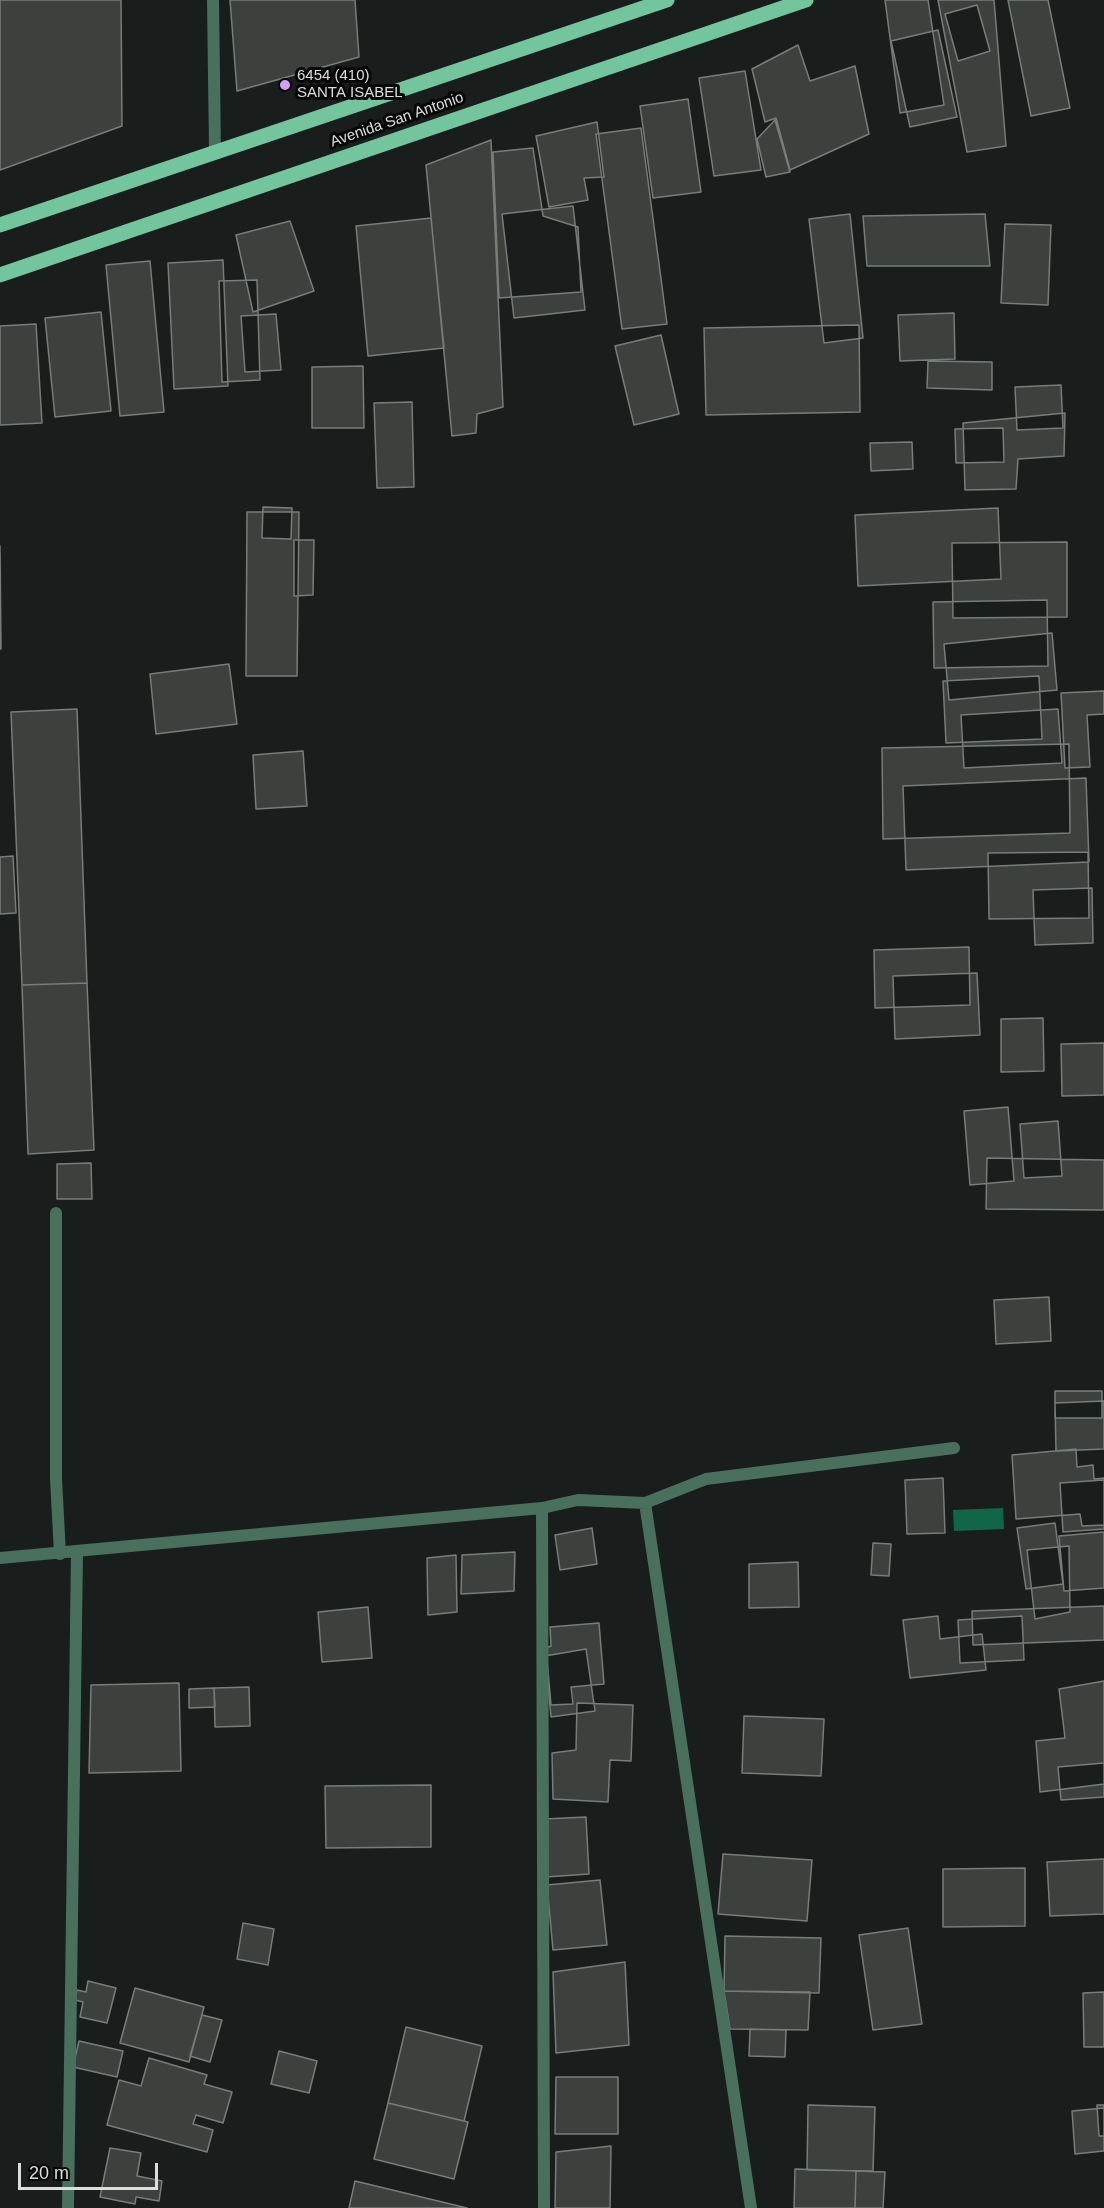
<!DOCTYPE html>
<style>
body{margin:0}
#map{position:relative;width:1104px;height:2208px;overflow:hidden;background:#191d1b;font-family:Arial,sans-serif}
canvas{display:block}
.scale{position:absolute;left:18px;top:2163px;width:140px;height:27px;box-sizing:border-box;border:3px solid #dbdedc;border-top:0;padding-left:8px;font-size:18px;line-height:21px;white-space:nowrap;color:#dbdedc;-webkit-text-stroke:4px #060706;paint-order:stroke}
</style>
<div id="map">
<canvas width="1104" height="2208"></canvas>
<div class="scale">20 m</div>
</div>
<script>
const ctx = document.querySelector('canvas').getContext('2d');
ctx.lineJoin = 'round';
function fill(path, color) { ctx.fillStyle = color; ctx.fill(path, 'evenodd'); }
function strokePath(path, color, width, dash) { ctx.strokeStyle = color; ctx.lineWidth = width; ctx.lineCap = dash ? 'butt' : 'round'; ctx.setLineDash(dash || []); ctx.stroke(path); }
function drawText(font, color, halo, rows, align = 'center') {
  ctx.font = font + ' Arial,sans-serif'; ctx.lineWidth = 6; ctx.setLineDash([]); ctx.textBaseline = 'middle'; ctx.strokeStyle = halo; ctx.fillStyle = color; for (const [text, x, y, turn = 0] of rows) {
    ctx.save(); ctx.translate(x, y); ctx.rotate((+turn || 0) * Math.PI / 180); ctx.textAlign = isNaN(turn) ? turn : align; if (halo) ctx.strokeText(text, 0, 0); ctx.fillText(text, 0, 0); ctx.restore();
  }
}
fill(new Path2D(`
 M 1003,1508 L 1004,1529 L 954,1531 L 953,1510 Z`), '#106647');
const building = new Path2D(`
 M 0,0 L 121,0 L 122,126 L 0,170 Z
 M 230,0 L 355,0 L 359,57 L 237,91 Z
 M 885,0 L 928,0 L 944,105 L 900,113 Z
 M 938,0 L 994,0 L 1006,146 L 967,152 Z
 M 1008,0 L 1048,0 L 1070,108 L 1031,116 Z
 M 977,5 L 990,51 L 958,61 L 945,14 Z
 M 938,30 L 957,117 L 910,127 L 891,41 Z
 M 798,45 L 810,81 L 855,66 L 869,134 L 790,170 L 776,118 L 765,122 L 752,69 Z
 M 745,71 L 761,170 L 714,176 L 699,78 Z
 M 688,99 L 701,192 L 653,198 L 640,106 Z
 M 775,120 L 790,172 L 766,177 L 757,139 Z
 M 597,122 L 604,177 L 584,178 L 588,200 L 549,207 L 536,136 Z
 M 641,128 L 667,324 L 622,329 L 596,134 Z
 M 491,140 L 503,407 L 477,414 L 476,433 L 452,436 L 426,165 Z
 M 533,148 L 543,216 L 578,227 L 581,292 L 499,298 L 493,152 Z
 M 573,206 L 585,310 L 514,318 L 502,214 Z
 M 850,214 L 863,338 L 824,343 L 809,219 Z
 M 985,214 L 990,266 L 867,266 L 863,216 Z
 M 431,218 L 444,348 L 368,356 L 356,226 Z
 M 290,221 L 314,291 L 253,312 L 236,235 Z
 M 1005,224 L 1051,225 L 1048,305 L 1001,303 Z
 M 223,260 L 228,386 L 174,389 L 168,263 Z
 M 150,261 L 164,412 L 120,416 L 106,265 Z
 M 257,280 L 260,380 L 222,382 L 219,281 Z
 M 101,312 L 111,411 L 55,417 L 45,318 Z
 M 954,313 L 955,359 L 900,361 L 898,315 Z
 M 276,314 L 281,370 L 245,372 L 241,316 Z
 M 36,324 L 42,423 L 0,425 L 0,326 Z
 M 859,325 L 860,412 L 706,415 L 704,328 Z
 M 661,335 L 679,414 L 634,425 L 615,346 Z
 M 928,361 L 992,362 L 992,390 L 927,388 Z
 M 363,366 L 364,428 L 312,428 L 312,367 Z
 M 1061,385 L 1063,428 L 1017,430 L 1015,387 Z
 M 412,402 L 414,487 L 377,488 L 374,403 Z
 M 1065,413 L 1064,456 L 1018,459 L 1016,489 L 965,490 L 963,423 Z
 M 1003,428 L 1004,462 L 956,463 L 955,429 Z
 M 912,442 L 913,469 L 871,471 L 870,443 Z
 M 263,507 L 292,508 L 291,539 L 262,538 Z
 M 998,508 L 1001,579 L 858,586 L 855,515 Z
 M 247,512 L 299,512 L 297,676 L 246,676 Z
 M 294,540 L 314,540 L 313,595 L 294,596 Z
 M 1067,542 L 1067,617 L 953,618 L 952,543 Z
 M 0,546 L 1,649 L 0,649 Z
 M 1047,600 L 1048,666 L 934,668 L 933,602 Z
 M 1052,633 L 1057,690 L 949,700 L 944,644 Z
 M 229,664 L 237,724 L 156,734 L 150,674 Z
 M 1039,676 L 1042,739 L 946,743 L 943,681 Z
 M 1104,691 L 1104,714 L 1087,715 L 1090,767 L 1065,768 L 1061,693 Z
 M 77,709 L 87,983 L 22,985 L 11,712 Z
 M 1058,709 L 1062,763 L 964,768 L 961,715 Z
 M 1069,744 L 1070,833 L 883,839 L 882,748 Z
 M 303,751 L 307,806 L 256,809 L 253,755 Z
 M 1086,778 L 1089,862 L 906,870 L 903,786 Z
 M 1088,852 L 1089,918 L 989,919 L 988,853 Z
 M 13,856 L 16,913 L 0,914 L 0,857 Z
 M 1092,888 L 1093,943 L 1035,945 L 1033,890 Z
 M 969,947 L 970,1005 L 875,1008 L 874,950 Z
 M 977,973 L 980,1035 L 895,1039 L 893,976 Z
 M 87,983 L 94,1150 L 28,1154 L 22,985 Z
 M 1043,1018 L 1044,1071 L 1001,1072 L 1001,1019 Z
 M 1104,1043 L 1104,1095 L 1062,1096 L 1061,1044 Z
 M 1008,1107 L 1014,1181 L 970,1185 L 964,1111 Z
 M 1058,1121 L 1062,1176 L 1024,1178 L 1020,1124 Z
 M 987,1158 L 1104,1160 L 1104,1210 L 986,1209 Z
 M 91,1163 L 92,1199 L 57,1199 L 57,1164 Z
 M 1049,1297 L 1051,1341 L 996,1344 L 994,1300 Z
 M 1055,1391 L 1102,1391 L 1102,1418 L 1055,1418 Z
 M 1104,1401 L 1104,1449 L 1056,1451 L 1055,1403 Z
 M 1076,1449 L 1077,1467 L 1093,1465 L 1094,1479 L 1104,1478 L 1104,1525 L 1082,1526 L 1080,1514 L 1016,1519 L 1012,1455 Z
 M 943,1478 L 945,1533 L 907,1534 L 905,1480 Z
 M 1104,1480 L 1104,1529 L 1063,1532 L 1060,1483 Z
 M 1055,1523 L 1063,1584 L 1026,1589 L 1017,1528 Z
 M 592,1528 L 597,1564 L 560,1570 L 555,1535 Z
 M 1104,1532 L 1104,1588 L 1064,1591 L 1059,1536 Z
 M 873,1543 L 891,1544 L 889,1576 L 871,1575 Z
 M 1069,1546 L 1070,1612 L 1035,1619 L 1027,1550 Z
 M 515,1552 L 514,1591 L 461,1594 L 462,1555 Z
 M 456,1555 L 457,1612 L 428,1615 L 427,1558 Z
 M 798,1562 L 799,1607 L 749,1608 L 749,1564 Z
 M 1104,1606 L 1104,1640 L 973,1645 L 972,1611 Z
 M 368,1607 L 372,1658 L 322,1662 L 318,1612 Z
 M 938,1616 L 940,1639 L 982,1634 L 986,1670 L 910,1678 L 903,1620 Z
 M 1022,1616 L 1024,1660 L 960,1663 L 958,1620 Z
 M 599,1623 L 604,1684 L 571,1687 L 573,1704 L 551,1705 L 546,1648 L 551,1646 L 550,1627 Z
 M 586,1649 L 595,1711 L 551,1717 L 545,1656 Z
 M 1104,1681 L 1104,1784 L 1040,1792 L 1036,1741 L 1065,1738 L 1059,1689 Z
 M 179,1683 L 181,1771 L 89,1773 L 91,1685 Z
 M 249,1687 L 250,1726 L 215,1727 L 214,1688 Z
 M 214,1688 L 215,1707 L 189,1708 L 189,1689 Z
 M 577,1703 L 633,1705 L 631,1761 L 610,1760 L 608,1802 L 553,1799 L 552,1753 L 576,1750 Z
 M 744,1716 L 824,1719 L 821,1776 L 742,1773 Z
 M 1104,1763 L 1104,1797 L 1061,1800 L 1058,1767 Z
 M 431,1785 L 431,1847 L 326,1848 L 325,1786 Z
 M 586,1817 L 589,1874 L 546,1877 L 544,1819 Z
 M 723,1854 L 812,1860 L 807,1921 L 718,1914 Z
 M 1104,1859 L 1104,1914 L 1050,1916 L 1047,1862 Z
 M 1025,1868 L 1025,1926 L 943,1927 L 943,1869 Z
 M 600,1880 L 607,1945 L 553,1950 L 547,1885 Z
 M 243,1923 L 274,1929 L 268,1965 L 237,1959 Z
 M 908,1928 L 922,2024 L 873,2030 L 859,1935 Z
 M 725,1936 L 821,1938 L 819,1993 L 724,1991 Z
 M 625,1962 L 629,2045 L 556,2053 L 553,1972 Z
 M 88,1981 L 116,1988 L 107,2023 L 80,2017 L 83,2002 L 75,2000 L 77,1990 L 86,1992 Z
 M 135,1988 L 204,2007 L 189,2062 L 120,2043 Z
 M 724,1991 L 810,1992 L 808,2030 L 730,2029 Z
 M 1104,1992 L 1104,2047 L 1084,2047 L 1083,1993 Z
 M 202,2015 L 222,2020 L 210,2062 L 190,2056 Z
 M 406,2027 L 482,2046 L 464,2121 L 388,2103 Z
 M 750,2029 L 786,2030 L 785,2057 L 749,2056 Z
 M 79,2041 L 123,2051 L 117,2077 L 73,2067 Z
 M 279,2051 L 317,2061 L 309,2093 L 271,2084 Z
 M 149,2058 L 207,2075 L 204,2084 L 232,2092 L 223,2123 L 196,2115 L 193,2124 L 213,2130 L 207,2152 L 107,2125 L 119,2080 L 141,2086 Z
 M 556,2077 L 618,2077 L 618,2134 L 555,2134 Z
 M 388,2103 L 468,2122 L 454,2179 L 374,2159 Z
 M 808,2105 L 875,2107 L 873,2171 L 807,2170 Z
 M 1097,2105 L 1104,2105 L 1104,2136 L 1099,2136 Z
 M 1104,2108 L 1104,2151 L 1075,2154 L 1072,2111 Z
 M 611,2146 L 610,2208 L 555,2208 L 556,2152 Z
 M 110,2148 L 141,2153 L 137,2176 L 162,2181 L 159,2201 L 136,2197 L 135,2204 L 100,2197 Z
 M 795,2169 L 856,2171 L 855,2208 L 794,2208 Z
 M 856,2171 L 885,2172 L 883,2208 L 855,2208 Z
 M 355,2181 L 467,2208 L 349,2208 Z`);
fill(building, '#3c413e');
strokePath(building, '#777d7a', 1.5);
strokePath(new Path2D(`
 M 56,1213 L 56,1479 L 60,1554
 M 645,1503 L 751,2208
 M 542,1508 L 578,1500 L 645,1503 L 706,1479 L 954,1448`), '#496f5d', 12);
strokePath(new Path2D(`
 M 213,0 L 215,152
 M 0,1558 L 542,1508 L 544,2208
 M 68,2208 L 77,1553`), '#496f5d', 12);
strokePath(new Path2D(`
 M 0,225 L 667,0
 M 0,275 L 806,0`), '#73c59e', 15);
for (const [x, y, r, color] of [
 [285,85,6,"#d79bf9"]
]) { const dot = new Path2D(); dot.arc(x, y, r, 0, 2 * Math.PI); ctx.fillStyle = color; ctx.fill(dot); strokePath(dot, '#060706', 2); }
drawText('15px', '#dbdedc', '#060706', [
 ["6454 (410)",297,76],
 ["SANTA ISABEL",297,93]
], 'left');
drawText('15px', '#dbdedc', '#060706', [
 ["Avenida San Antonio",397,120,-19]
]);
</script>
